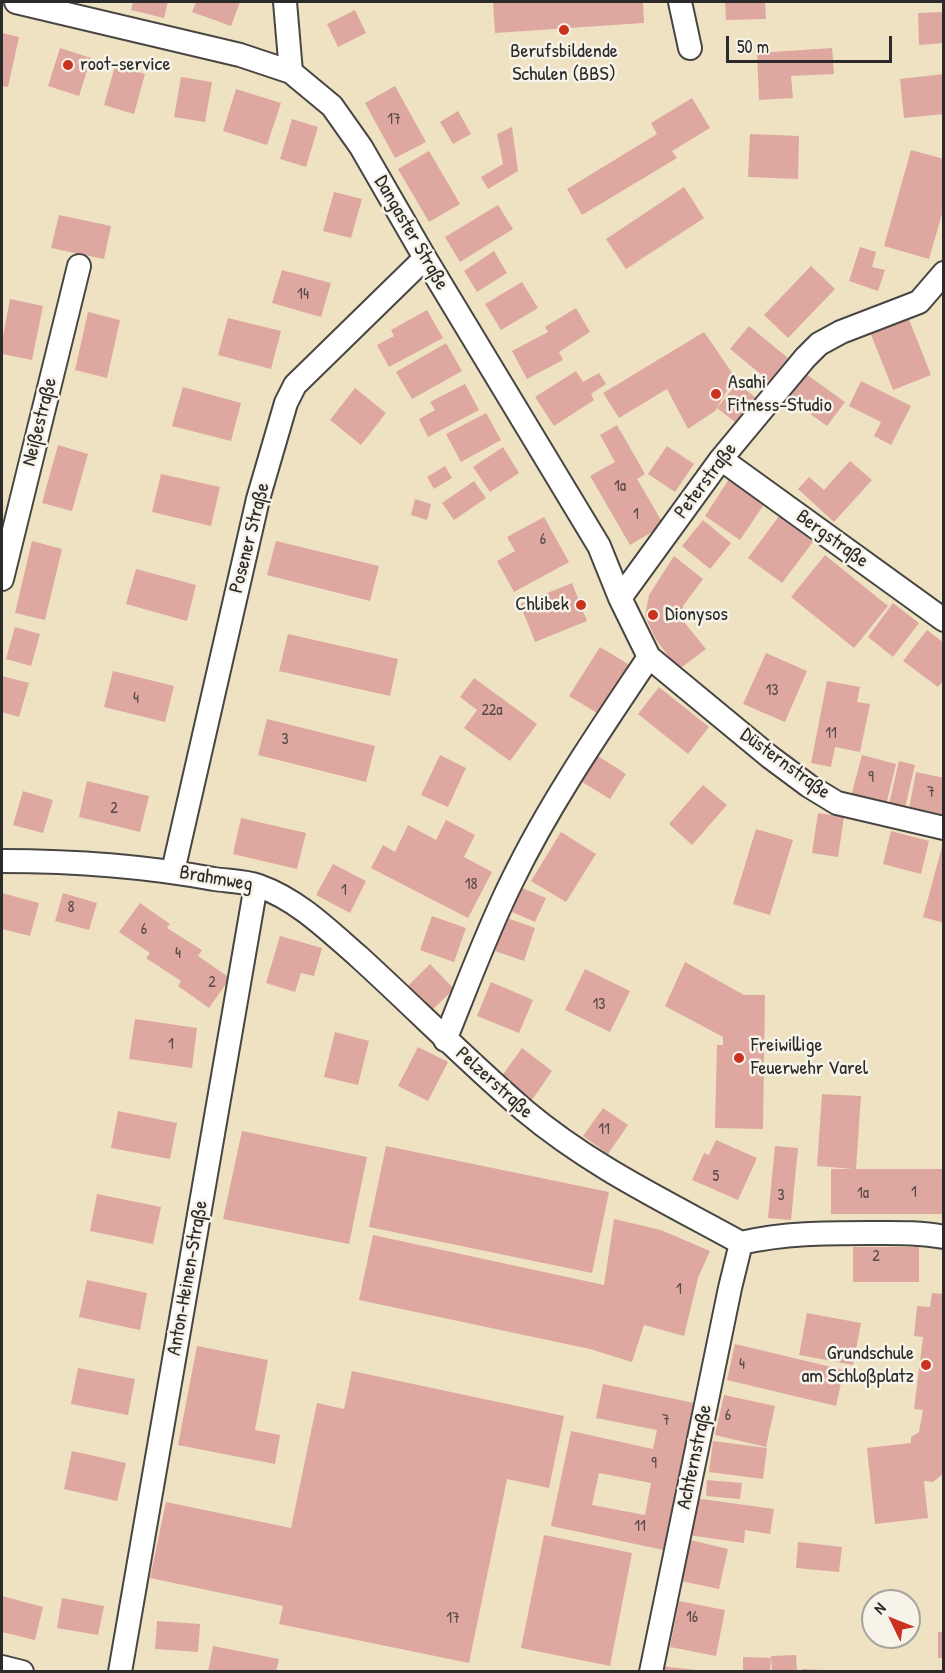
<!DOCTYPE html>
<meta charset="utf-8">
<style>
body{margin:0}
#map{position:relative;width:945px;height:1673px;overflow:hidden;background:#eee2c3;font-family:"Patrick Hand",sans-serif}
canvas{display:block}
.frame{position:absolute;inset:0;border:3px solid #2b2b2b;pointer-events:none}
.north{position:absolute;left:861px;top:1589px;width:60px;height:60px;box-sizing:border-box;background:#f7f3e8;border:2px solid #a5a39c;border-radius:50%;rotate:313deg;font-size:16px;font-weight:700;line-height:24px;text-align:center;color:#2b2b2b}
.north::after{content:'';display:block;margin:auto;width:21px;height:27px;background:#c8321e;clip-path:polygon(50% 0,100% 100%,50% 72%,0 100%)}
.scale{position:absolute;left:726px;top:36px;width:166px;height:27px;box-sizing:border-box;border:3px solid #2b2b2b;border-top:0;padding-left:8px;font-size:18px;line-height:21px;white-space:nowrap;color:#2b2b2b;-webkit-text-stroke:4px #f7f3e8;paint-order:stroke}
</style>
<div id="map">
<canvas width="945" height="1673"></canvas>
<div class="frame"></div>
<div class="north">N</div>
<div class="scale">50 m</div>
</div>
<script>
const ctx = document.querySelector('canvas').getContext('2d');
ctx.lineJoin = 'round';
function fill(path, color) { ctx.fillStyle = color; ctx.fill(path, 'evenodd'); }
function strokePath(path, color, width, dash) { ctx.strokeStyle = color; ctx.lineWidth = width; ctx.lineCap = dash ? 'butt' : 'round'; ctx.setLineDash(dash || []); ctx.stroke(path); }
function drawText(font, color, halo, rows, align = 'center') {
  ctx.font = font + ' "Patrick Hand",sans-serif'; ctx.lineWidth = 5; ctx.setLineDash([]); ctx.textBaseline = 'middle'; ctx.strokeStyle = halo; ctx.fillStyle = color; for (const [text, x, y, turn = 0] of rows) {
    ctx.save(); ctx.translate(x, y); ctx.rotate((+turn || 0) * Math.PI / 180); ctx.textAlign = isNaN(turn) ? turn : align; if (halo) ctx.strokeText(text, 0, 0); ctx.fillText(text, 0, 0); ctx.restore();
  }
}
fill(new Path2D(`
 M 133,2 L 168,2 L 164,18 L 131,10 Z
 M 196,2 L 240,2 L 231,26 L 192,12 Z
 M 493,2 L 643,2 L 644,23 L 495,33 Z
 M 725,2 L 765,2 L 766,19 L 726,20 Z
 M 355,10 L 366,33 L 338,47 L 327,24 Z
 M 944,12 L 944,43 L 919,45 L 918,13 Z
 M 2,33 L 19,37 L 8,87 L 2,86 Z
 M 60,48 L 91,58 L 79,96 L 48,86 Z
 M 832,48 L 834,74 L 791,76 L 793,98 L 759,100 L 757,53 Z
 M 115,66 L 145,74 L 134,114 L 104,105 Z
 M 944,74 L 944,114 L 904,118 L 900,79 Z
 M 181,77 L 212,82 L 205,122 L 174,117 Z
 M 395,86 L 426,142 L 395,158 L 365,103 Z
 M 236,89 L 281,103 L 267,145 L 223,131 Z
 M 692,98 L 710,128 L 672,151 L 677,158 L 582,215 L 567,189 L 657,134 L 651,123 Z
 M 458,111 L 471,134 L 453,144 L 440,122 Z
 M 292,119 L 318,127 L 306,167 L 280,159 Z
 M 512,127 L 518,171 L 488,189 L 481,177 L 503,164 L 497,134 Z
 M 750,134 L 799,136 L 798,179 L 748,177 Z
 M 911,150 L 944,159 L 944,207 L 929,259 L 884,246 Z
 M 429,151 L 460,204 L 429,222 L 398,169 Z
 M 684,187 L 704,218 L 626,269 L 606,239 Z
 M 334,192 L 362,199 L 351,238 L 323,231 Z
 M 498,205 L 513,229 L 460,262 L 445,237 Z
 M 59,215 L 111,226 L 104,259 L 51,248 Z
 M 860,247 L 876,252 L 872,267 L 885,270 L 878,291 L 849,281 Z
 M 494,251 L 507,273 L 477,292 L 464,271 Z
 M 811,266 L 835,289 L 788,338 L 764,315 Z
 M 282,270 L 331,283 L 321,317 L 272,303 Z
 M 522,282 L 538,308 L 501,330 L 485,304 Z
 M 10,299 L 43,306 L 32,360 L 2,354 L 2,342 Z
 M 576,308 L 590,332 L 559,352 L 563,360 L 527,379 L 512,351 L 548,332 L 545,327 Z
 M 427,310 L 443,338 L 389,367 L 377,345 L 394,336 L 391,330 Z
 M 88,312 L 120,320 L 107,378 L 75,370 Z
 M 908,317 L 931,375 L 893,390 L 870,332 Z
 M 228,318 L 281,331 L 271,369 L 218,355 Z
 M 749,326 L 788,358 L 769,381 L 730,349 Z
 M 704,332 L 735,377 L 715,411 L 688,429 L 667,389 L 619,418 L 603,393 Z
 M 446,343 L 462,371 L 412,399 L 396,372 Z
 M 576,371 L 583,382 L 599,373 L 606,384 L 591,394 L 594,400 L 554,426 L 535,397 Z
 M 806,374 L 845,402 L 827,426 L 788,398 Z
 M 861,381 L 911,406 L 891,445 L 874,436 L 881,422 L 849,406 Z
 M 737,383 L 760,401 L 740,426 L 717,408 Z
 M 465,384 L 479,410 L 428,437 L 419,419 L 435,410 L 430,402 Z
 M 183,387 L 241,403 L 231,441 L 172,426 Z
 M 355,388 L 386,413 L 361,445 L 330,420 Z
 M 486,413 L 501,440 L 461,462 L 446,434 Z
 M 617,425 L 645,474 L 637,479 L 664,525 L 630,545 L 590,476 L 615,462 L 600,435 Z
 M 58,445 L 88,454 L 72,511 L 42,503 Z
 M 667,446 L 694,464 L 675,492 L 648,474 Z
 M 503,447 L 519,473 L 490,492 L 473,467 Z
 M 850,461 L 872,480 L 834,522 L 798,489 L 809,477 L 824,490 Z
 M 445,466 L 452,478 L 434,489 L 427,477 Z
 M 161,474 L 220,487 L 211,526 L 152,512 Z
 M 731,476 L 767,500 L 740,540 L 705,516 Z
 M 474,481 L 486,498 L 454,520 L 442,503 Z
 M 415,499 L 431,504 L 427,520 L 411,515 Z
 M 779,516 L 813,542 L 782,583 L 748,558 Z
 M 544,517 L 569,562 L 514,592 L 497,561 L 515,551 L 507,537 Z
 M 703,520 L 731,543 L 710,569 L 682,546 Z
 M 32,541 L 62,549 L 45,620 L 15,613 Z
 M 276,541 L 379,566 L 370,601 L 267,575 Z
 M 825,555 L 888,606 L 854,648 L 791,597 Z
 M 674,556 L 703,579 L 683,606 L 684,622 L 706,649 L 678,670 L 655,638 L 645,616 L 649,595 Z
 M 136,569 L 196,585 L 187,621 L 126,604 Z
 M 572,583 L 587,621 L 535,642 L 520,604 Z
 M 893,603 L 919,623 L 893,657 L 868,637 Z
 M 15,627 L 40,634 L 31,666 L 6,659 Z
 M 927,630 L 944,643 L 944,680 L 938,687 L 903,661 Z
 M 288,634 L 398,659 L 390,696 L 279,671 Z
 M 600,647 L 633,667 L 602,716 L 569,696 Z
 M 766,653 L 807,671 L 785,722 L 743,704 Z
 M 113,671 L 174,686 L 165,722 L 104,707 Z
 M 2,676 L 29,683 L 19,717 L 2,712 Z
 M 474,678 L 537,724 L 510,761 L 464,728 L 477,710 L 460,697 Z
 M 827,681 L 860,687 L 857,702 L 870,704 L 860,752 L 835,747 L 831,767 L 811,763 Z
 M 659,687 L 709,727 L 688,754 L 638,714 Z
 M 267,719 L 375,746 L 366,782 L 258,755 Z
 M 440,755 L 466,768 L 448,807 L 421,795 Z
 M 862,755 L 896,764 L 886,805 L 851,796 Z
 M 598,756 L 626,774 L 610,799 L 582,782 Z
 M 899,761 L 915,765 L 905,808 L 889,804 Z
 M 916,772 L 944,778 L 944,821 L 908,814 Z
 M 87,781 L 149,796 L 140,832 L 79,817 Z
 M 703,785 L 727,805 L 692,845 L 669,824 Z
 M 23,791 L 53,800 L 43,833 L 13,825 Z
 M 818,813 L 844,817 L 838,857 L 812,853 Z
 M 241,818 L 306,833 L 297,869 L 233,854 Z
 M 446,820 L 475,835 L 464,857 L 492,872 L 468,918 L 371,868 L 383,845 L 395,852 L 408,825 L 436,840 Z
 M 756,829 L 793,840 L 770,915 L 733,904 Z
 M 891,831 L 929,841 L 921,874 L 883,864 Z
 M 561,832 L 596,854 L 566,902 L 531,881 Z
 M 943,843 L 944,843 L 944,923 L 923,917 Z
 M 333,864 L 366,881 L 350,913 L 316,895 Z
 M 522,888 L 546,898 L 535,922 L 512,912 Z
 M 2,893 L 39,903 L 30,936 L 2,929 Z
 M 63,893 L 97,903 L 89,930 L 55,921 Z
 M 140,903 L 170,924 L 167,928 L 202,950 L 198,956 L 230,978 L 209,1008 L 178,986 L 181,981 L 146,958 L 150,953 L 119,932 Z
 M 432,916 L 466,928 L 454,962 L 420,950 Z
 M 507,918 L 535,928 L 524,961 L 495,951 Z
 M 280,936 L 322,948 L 314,976 L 301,973 L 295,992 L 266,983 Z
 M 685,962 L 744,995 L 765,995 L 763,1129 L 715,1128 L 717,1045 L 723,1045 L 723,1037 L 665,1006 Z
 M 430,964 L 454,989 L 431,1011 L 407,987 Z
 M 585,969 L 630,991 L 610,1032 L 565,1010 Z
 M 491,982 L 533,1000 L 519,1033 L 477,1016 Z
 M 135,1019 L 197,1028 L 192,1068 L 129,1059 Z
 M 335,1032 L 369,1041 L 358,1085 L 324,1077 Z
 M 418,1047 L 448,1062 L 428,1101 L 398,1086 Z
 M 522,1048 L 552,1071 L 532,1100 L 501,1077 Z
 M 822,1094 L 861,1096 L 856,1169 L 944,1169 L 944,1214 L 831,1214 L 831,1169 L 853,1169 L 817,1166 Z
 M 603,1108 L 628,1125 L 608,1154 L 583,1136 Z
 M 118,1111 L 177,1123 L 170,1159 L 111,1148 Z
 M 242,1131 L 367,1157 L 349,1244 L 223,1219 Z
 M 716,1140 L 757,1158 L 738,1200 L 692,1180 L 704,1153 L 709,1155 Z
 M 386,1146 L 609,1192 L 592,1273 L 369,1227 Z
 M 775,1146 L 798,1148 L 791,1220 L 768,1218 Z
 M 97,1194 L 161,1207 L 153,1244 L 90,1231 Z
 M 614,1219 L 661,1230 L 710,1251 L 698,1278 L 684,1336 L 644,1325 L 632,1362 L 590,1349 L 359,1300 L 373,1235 L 604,1285 Z
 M 853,1247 L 919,1247 L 919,1282 L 853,1282 Z
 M 87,1280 L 147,1293 L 140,1330 L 79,1317 Z
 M 932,1293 L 944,1294 L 944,1473 L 933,1482 L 924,1481 L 928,1518 L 875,1524 L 867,1448 L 911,1443 L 911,1437 L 919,1432 L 923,1410 L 914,1409 L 923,1337 L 914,1336 L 917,1306 L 930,1307 Z
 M 807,1313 L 861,1323 L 853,1365 L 799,1355 Z
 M 735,1344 L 844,1370 L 836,1406 L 727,1380 Z
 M 197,1346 L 268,1360 L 255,1430 L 280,1435 L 275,1464 L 178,1445 Z
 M 78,1368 L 135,1379 L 128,1415 L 71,1404 Z
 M 352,1371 L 564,1416 L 549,1488 L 507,1479 L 469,1663 L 279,1624 L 283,1606 L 150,1578 L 166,1502 L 291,1528 L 317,1403 L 344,1409 Z
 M 603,1384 L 699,1404 L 668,1551 L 551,1526 L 571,1431 L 653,1449 L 657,1430 L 596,1418 ZM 599,1473 L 651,1483 L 645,1515 L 592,1505 Z
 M 724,1395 L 775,1406 L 766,1447 L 715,1435 Z
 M 713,1441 L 767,1448 L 763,1479 L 709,1472 Z
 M 72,1451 L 126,1463 L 117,1501 L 64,1489 Z
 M 707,1480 L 742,1483 L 740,1499 L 706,1496 Z
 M 694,1498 L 774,1509 L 770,1534 L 745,1530 L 744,1543 L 688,1535 Z
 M 544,1535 L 632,1553 L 610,1666 L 521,1648 Z
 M 690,1540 L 728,1549 L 719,1589 L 681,1581 Z
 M 798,1542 L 842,1547 L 839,1572 L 796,1568 Z
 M 2,1596 L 43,1607 L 35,1640 L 2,1632 Z
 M 62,1598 L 104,1606 L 98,1635 L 57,1628 Z
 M 679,1601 L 725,1610 L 716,1656 L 670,1647 Z
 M 157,1621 L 200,1624 L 198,1652 L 155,1649 Z
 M 938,1632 L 944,1632 L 944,1658 L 938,1658 Z
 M 213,1646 L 279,1659 L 276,1672 L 208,1672 Z
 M 796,1655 L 797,1672 L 772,1672 L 771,1656 Z
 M 743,1657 L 771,1658 L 770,1672 L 743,1672 Z
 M 660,1666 L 696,1670 L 696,1672 L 659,1672 Z
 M 802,1669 L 823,1670 L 823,1672 L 802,1672 Z`), '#dea8a0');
const minor = new Path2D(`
 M 16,2 L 240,55 L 291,72 L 332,106 L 361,147 L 425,258 L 599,546 L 620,598 L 649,657 L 770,757 L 809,786 L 837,803 L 944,828
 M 285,2 L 291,72
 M 680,2 L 690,48
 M 721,459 L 944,620
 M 2,579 L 79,266
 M 620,598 L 721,459 L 805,358 L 819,344 L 841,332 L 919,302 L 944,273
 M 2,861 C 72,861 144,866 214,879 C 228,881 245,881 259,886 C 298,900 327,929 358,956 C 414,1007 467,1061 524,1110 C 592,1167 665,1201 741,1243 C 784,1233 826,1233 870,1233 C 894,1233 919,1232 944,1237
 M 173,871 L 258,499 L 286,403 L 295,385 L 425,258
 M 445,1040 C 467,986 487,931 513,879 C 551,801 601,729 649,657
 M 2,1667 L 22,1672
 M 120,1672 L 256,885
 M 651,1672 L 730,1288 L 741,1243`);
strokePath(minor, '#484642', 26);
strokePath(minor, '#fff', 22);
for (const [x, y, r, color] of [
 [564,30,6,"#c8321e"],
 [68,65,6,"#c8321e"],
 [716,394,6,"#c8321e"],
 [581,605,6,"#c8321e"],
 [653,615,6,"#c8321e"],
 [739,1058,6,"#c8321e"],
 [926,1365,6,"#c8321e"]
]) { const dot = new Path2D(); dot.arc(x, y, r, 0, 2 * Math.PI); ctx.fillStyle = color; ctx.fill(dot); strokePath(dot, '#f7f3e8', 2); }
drawText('16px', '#584a48', null, [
 ["17",394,120],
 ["14",303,295],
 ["1a",620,487],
 ["1",636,515],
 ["6",543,540],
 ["13",772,691],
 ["4",136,699],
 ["22a",492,711],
 ["11",831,734],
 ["3",285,740],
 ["9",871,778],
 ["7",931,793],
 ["2",114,809],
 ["18",471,885],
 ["1",344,891],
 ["8",71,908],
 ["6",144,930],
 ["4",178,954],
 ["2",212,983],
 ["13",599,1005],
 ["1",171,1045],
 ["11",604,1130],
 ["5",716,1177],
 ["1",914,1193],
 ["1a",863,1194],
 ["3",781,1196],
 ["2",876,1257],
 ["1",679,1290],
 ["4",742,1365],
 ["6",728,1416],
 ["7",666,1421],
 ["9",654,1464],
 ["11",640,1527],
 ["16",692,1618],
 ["17",453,1619]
]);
drawText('20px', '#2b2b2b', '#f7f3e8', [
 ["Berufsbildende",564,52,"center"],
 ["Schulen (BBS)",564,75,"center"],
 ["root-service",80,65],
 ["Asahi",728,383],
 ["Fitness-Studio",728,406],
 ["Chlibek",569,605,"right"],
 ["Dionysos",665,615],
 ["Freiwillige",751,1046],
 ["Feuerwehr Varel",751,1069],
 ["Grundschule",914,1354,"right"],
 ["am Schloßplatz",914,1377,"right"]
], 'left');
drawText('20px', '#2b2b2b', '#f7f3e8', [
 ["Dangaster Straße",411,233,60],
 ["Neißestraße",40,422,-76],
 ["Peterstraße",706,481,-53],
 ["Posener Straße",250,538,-76],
 ["Bergstraße",832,539,36],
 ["Düsternstraße",785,764,36],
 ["Brahmweg",216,879,10],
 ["Pelzerstraße",494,1083,42],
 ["Anton-Heinen-Straße",188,1278,-80],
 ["Achternstraße",695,1457,-78]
]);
</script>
